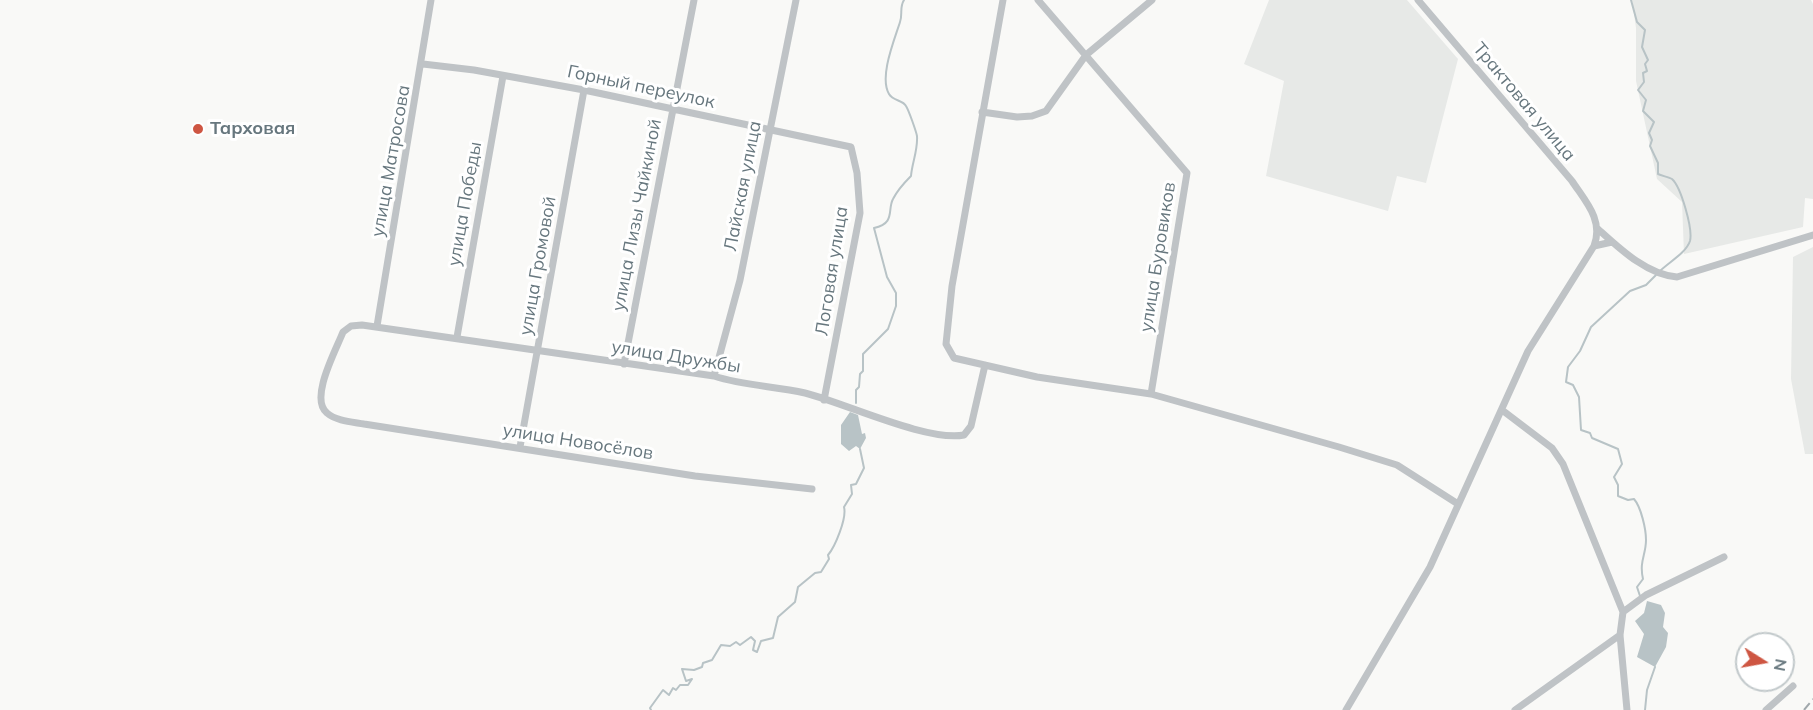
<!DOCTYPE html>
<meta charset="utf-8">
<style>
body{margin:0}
#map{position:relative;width:1813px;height:710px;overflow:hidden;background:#f9f9f7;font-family:Mulish,sans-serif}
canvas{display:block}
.north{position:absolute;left:1735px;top:632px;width:60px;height:60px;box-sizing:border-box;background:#fff;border:2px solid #c2c9cb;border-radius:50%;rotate:101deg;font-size:16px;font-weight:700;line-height:24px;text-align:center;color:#67777e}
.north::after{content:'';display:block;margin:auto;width:21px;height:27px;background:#ce5642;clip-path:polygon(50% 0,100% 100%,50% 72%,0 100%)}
</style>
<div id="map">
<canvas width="1813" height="710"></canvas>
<div class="north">N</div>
</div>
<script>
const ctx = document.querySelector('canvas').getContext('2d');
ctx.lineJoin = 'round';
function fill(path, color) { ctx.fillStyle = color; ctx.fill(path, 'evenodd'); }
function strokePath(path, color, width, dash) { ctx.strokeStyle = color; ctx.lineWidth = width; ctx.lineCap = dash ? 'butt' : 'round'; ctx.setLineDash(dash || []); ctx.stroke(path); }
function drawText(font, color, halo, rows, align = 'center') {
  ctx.font = font + ' Mulish,sans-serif'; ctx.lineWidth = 6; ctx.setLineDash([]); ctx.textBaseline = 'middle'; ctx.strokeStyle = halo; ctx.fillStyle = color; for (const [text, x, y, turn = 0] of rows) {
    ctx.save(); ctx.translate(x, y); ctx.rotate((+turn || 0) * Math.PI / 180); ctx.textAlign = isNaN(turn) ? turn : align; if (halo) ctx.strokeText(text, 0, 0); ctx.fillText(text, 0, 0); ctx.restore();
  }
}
fill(new Path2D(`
 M 1269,0 L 1407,0 L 1458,59 L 1426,183 L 1397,176 L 1388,211 L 1266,176 L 1284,81 L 1244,64 Z
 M 1632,0 L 1811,0 L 1813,4 L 1813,199 L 1805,198 L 1803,227 L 1684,254 L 1682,202 L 1657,179 L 1636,81 L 1636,28 Z
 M 1813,247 L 1813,454 L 1805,454 L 1791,379 L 1793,257 Z`), '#e7e9e7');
fill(new Path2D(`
 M 850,412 L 858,415 L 862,434 L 865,433 L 866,438 L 860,449 L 856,446 L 849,451 L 841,444 L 841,425 Z
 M 1647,601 L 1661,605 L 1665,613 L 1663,627 L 1668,633 L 1666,647 L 1655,667 L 1637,657 L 1644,634 L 1635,621 L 1644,613 Z`), '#b8c3c6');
strokePath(new Path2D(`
 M 1631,0 L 1637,22 L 1645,30 L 1642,47 L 1648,60 L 1645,64 L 1647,71 L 1643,73 L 1644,82 L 1638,90 L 1646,100 L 1643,111 L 1654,122 L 1649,133 L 1652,140 L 1650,146 L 1658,163 L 1658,174 C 1662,176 1669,177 1672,179 C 1681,187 1693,229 1690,241 C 1686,253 1669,262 1660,271
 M 856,403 L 856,390 L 859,387 L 860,374 L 863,371 L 863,354 L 888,329 L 896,306 L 896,293 L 887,277 L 874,228 C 896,223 887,210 893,199 C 897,191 905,182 911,176 C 912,163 918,150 917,136 C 916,131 909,111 906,106 C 903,100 893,101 889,94 C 879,77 894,41 900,22 C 903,14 899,8 904,0
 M 1640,596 L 1637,587 L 1643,579 C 1639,561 1646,555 1646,540 C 1646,529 1641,507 1634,499 L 1628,500 L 1618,496 L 1618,485 L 1614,477 L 1622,464 L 1618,449 L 1592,438 L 1590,433 L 1581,430 L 1579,397 L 1573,385 L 1566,382 L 1568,367 L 1580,351 L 1591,327 L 1630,291 L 1646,285 L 1656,275
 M 651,710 L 650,708 L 663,690 L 669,695 L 673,688 L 676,690 L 680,685 L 688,685 L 692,679 L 686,681 L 682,669 L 694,670 L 702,667 L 703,663 L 712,660 L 721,645 L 730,646 L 736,642 L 740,645 L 751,637 L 755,641 L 753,650 L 757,652 L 761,641 L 773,638 L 778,617 L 795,602 L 798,587 L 815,573 L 821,572 L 829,559 L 828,555 C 835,547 847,518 844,507 L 852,494 L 851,485 L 856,484 L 864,468 L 860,449
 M 1645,710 L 1647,690 L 1655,667`), '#b8c3c6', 2);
strokePath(new Path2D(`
 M 1003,0 L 952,286 L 946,344 L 954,358 L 1037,377 L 1151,394 L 1339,447 L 1397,465 L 1458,504
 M 1038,0 L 1187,173 L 1151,394
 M 423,64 L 474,70 L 584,90 L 851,147 L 857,173 L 860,213 L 824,400
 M 982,112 L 1017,117 L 1032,116 L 1046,111 L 1086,55 L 1152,0
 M 1598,229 C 1619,248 1647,275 1677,277 L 1813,235
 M 1594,246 L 1612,242
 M 377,326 L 431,0
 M 457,337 L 503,76
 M 624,364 L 694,0
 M 714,376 L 740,280 L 796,0
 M 1502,410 L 1552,448 L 1563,464 L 1623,612 L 1620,635 L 1627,710
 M 520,447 L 584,90
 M 812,489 L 695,476 L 364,424 C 353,422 336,421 327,413 C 309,399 336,350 343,332 L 351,326 L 362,325 L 714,376 C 744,386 775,386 805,393 C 845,403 927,442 964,435 L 971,426 L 985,365
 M 1623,612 L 1646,595 L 1724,557
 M 1346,710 L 1430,567 L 1528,351 L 1594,246 C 1604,220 1585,201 1572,181 L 1418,0
 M 1515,710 L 1620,635
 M 1766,710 L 1793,686`), '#bfc3c6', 7);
strokePath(new Path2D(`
 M 1804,710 L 1813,699`), '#a1a8ac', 2, [9, 4.5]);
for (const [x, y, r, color] of [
 [198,129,6,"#ce5642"]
]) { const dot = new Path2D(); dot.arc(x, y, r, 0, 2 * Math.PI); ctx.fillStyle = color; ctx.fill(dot); strokePath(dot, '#fff', 2); }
drawText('18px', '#67777e', '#fff', [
 ["Горный переулок",641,87,12],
 ["Трактовая улица",1524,102,50],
 ["улица Матросова",391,161,-80],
 ["Лайская улица",743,186,-79],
 ["улица Победы",465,204,-80],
 ["улица Лизы Чайкиной",637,215,-79],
 ["улица Буровиков",1158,257,-81],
 ["улица Громовой",538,266,-80],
 ["Логовая улица",832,271,-81],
 ["улица Дружбы",676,357,9],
 ["улица Новосёлов",578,442,9]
]);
drawText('bold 18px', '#67777e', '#fff', [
 ["Тарховая",210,129]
], 'left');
</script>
